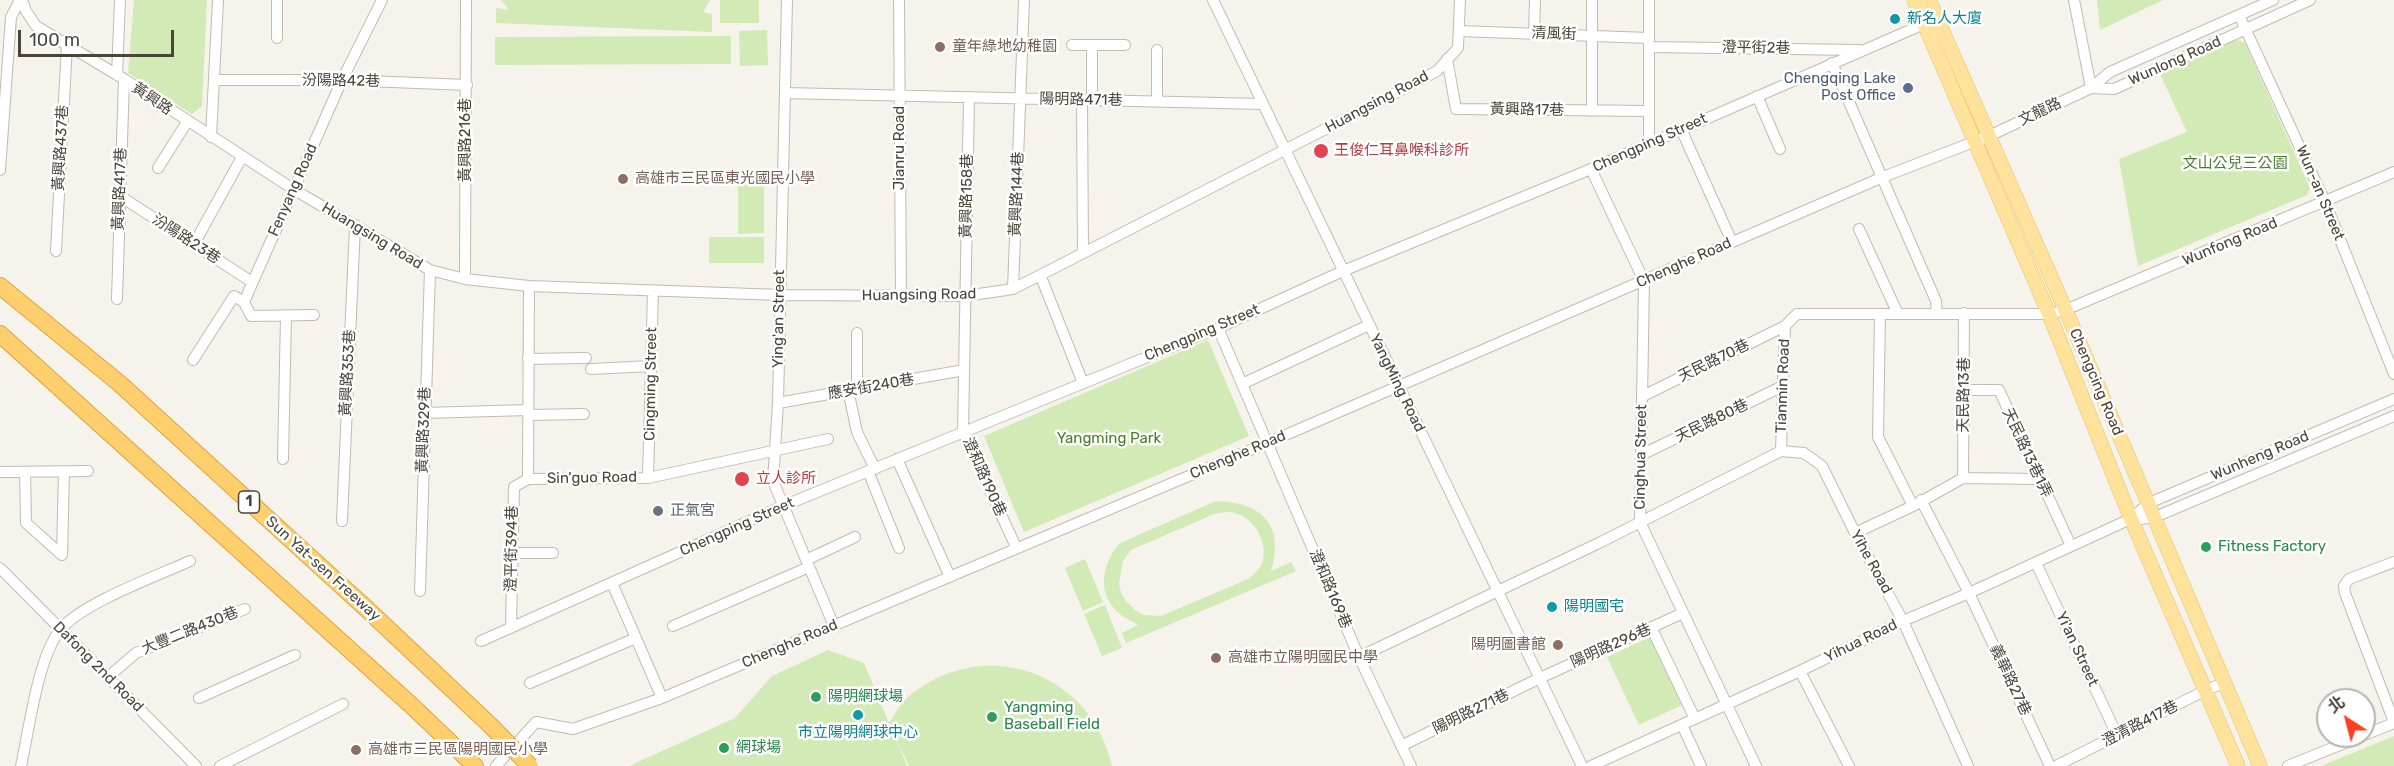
<!DOCTYPE html>
<meta charset="utf-8">
<style>
body{margin:0}
#map{position:relative;width:2394px;height:766px;overflow:hidden;background:#f6f3ec;font-family:Rubik,"Noto Sans TC",sans-serif}
canvas{display:block}
.north{position:absolute;left:2316px;top:688px;width:60px;height:60px;box-sizing:border-box;background:#fff;border:2px solid #b7b4b0;border-radius:50%;rotate:324deg;font-size:16px;font-weight:700;line-height:24px;text-align:center;color:#4b4439}
.north::after{content:'';display:block;margin:auto;width:21px;height:27px;background:#fc3f1d;clip-path:polygon(50% 0,100% 100%,50% 72%,0 100%)}
.scale{position:absolute;left:18px;top:30px;width:156px;height:27px;box-sizing:border-box;border:3px solid #4b4439;border-top:0;padding-left:8px;font-size:18px;line-height:21px;white-space:nowrap;color:#4b4439;-webkit-text-stroke:4px #fff;paint-order:stroke}
</style>
<div id="map">
<canvas width="2394" height="766"></canvas>
<div class="north">北</div>
<div class="scale">100 m</div>
</div>
<script>
const ctx = document.querySelector('canvas').getContext('2d');
ctx.lineJoin = 'round';
function fill(path, color) { ctx.fillStyle = color; ctx.fill(path, 'evenodd'); }
function strokePath(path, color, width, dash) { ctx.strokeStyle = color; ctx.lineWidth = width; ctx.lineCap = dash ? 'butt' : 'round'; ctx.setLineDash(dash || []); ctx.stroke(path); }
function drawText(font, color, halo, rows, align = 'center') {
  ctx.font = font + ' Rubik,"Noto Sans TC",sans-serif'; ctx.lineWidth = 5; ctx.setLineDash([]); ctx.textBaseline = 'middle'; ctx.strokeStyle = halo; ctx.fillStyle = color; for (const [text, x, y, turn = 0] of rows) {
    ctx.save(); ctx.translate(x, y); ctx.rotate((+turn || 0) * Math.PI / 180); ctx.textAlign = isNaN(turn) ? turn : align; if (halo) ctx.strokeText(text, 0, 0); ctx.fillText(text, 0, 0); ctx.restore();
  }
}
fill(new Path2D(`
 M 134,0 L 207,0 L 202,106 L 192,114 L 128,73 Z
 M 501,0 L 710,0 L 703,12 L 712,14 L 712,32 L 496,23 L 496,8 L 509,10 Z
 M 720,0 L 759,0 L 759,23 L 720,23 Z
 M 2097,0 L 2163,0 L 2100,30 Z
 M 767,30 L 768,65 L 740,66 L 739,31 Z
 M 731,36 L 731,64 L 495,65 L 495,37 Z
 M 2233,38 L 2245,43 L 2310,188 L 2307,195 L 2138,266 L 2119,159 L 2187,132 L 2159,72 Z
 M 738,174 L 764,174 L 764,233 L 738,234 Z
 M 709,237 L 764,237 L 764,263 L 709,263 Z
 M 1208,340 L 1249,436 L 1024,532 L 984,436 Z
 M 1216,501 C 1262,502 1285,525 1271,571 L 1291,562 L 1296,571 L 1126,643 L 1122,633 L 1138,625 C 1132,621 1126,619 1121,615 C 1096,596 1101,564 1120,543 ZM 1226,512 C 1249,511 1268,537 1263,560 C 1261,568 1254,574 1248,579 L 1161,616 L 1144,615 L 1135,610 L 1126,601 L 1121,593 L 1119,583 L 1123,561 L 1131,550 L 1214,514 Z
 M 1085,559 L 1103,602 L 1083,611 L 1065,568 Z
 M 1105,605 L 1122,648 L 1102,656 L 1084,614 Z
 M 1650,637 L 1682,705 L 1639,725 L 1607,657 Z
 M 828,650 L 864,663 L 889,723 C 895,714 900,704 908,697 C 983,634 1091,671 1112,766 L 909,766 L 896,739 L 907,766 L 629,766 L 735,718 L 772,676 Z
 M 2394,736 L 2394,766 L 2321,766 Z`), '#d2eab5');
const minor = new Path2D(`
 M 22,0 L 26,11 L 36,26 L 124,79 L 293,189 L 430,270 L 465,279 L 529,286 L 780,295 L 965,296 L 1013,289 L 1390,96 L 1437,71 L 1458,48 L 1460,0
 M 787,0 L 778,403 L 773,481 L 834,626
 M 899,0 L 901,297
 M 1213,0 L 1582,766
 M 1592,0 L 1592,111
 M 2074,0 L 2091,88
 M 2239,15 L 2325,202 L 2394,374
 M 1459,31 L 1649,38
 M 1534,33 L 1535,0
 M 277,38 L 277,0
 M 1072,45 L 1125,45
 M 1092,45 L 1092,100
 M 1649,47 L 1859,50
 M 1447,59 L 1456,109 L 1649,111
 M 1832,63 L 1936,301 L 1937,314
 M 117,75 L 120,0
 M 215,80 L 342,80 L 467,85
 M 2091,88 L 2114,89 L 2310,0
 M 786,93 L 1263,104
 M 1757,96 L 1780,149
 M 969,97 L 963,432 L 1016,547
 M 1082,99 L 1083,252
 M 1157,101 L 1157,50
 M 1681,129 L 1732,242
 M 211,137 L 218,0
 M 1649,144 L 1649,0
 M 158,168 L 187,122
 M 1591,169 L 1644,281 L 1640,522 L 1756,766
 M 0,170 L 11,17 L 20,0
 M 120,196 L 252,282
 M 1859,229 L 1898,314
 M 194,244 L 242,157
 M 56,251 L 67,44
 M 1041,277 L 1083,383
 M 465,279 L 466,0
 M 529,286 L 528,479 L 648,478 L 828,439
 M 1013,289 L 1024,0
 M 117,299 L 124,79
 M 244,302 L 342,80 L 382,0
 M 244,302 L 251,316 L 314,315
 M 1880,314 L 1878,437 L 1913,506
 M 1218,328 L 1359,657 L 1411,766
 M 528,359 L 586,358
 M 193,360 L 234,296 L 244,302
 M 591,369 L 651,366
 M 1242,384 L 1369,325
 M 857,389 L 857,333
 M 848,390 L 857,432 L 875,469
 M 1964,390 L 1999,390 L 2071,546
 M 1643,396 L 1785,326
 M 778,403 L 964,370
 M 424,413 L 528,410
 M 528,415 L 584,414
 M 1781,451 L 1804,453 L 1822,466 L 1855,533 L 1903,621 L 1968,766
 M 1641,455 L 1783,386
 M 283,459 L 286,316
 M 897,459 L 950,577
 M 868,471 L 899,548
 M 0,472 L 88,471
 M 25,472 L 26,523 L 62,555 L 64,472
 M 648,478 L 653,291
 M 1963,478 L 1964,313
 M 1921,500 L 1969,593 L 2050,766
 M 2131,519 L 2149,503 L 2394,399
 M 342,521 L 355,225
 M 1855,533 L 1913,506 L 1963,478 L 2039,479
 M 512,553 L 553,553
 M 806,560 L 855,537
 M 2394,562 L 2349,579 L 2344,586 L 2345,593 L 2394,722
 M 2036,563 L 2117,735
 M 0,568 L 196,766
 M 612,583 L 662,698
 M 420,591 L 430,270
 M 673,626 L 809,567
 M 511,628 L 514,487 L 528,479
 M 1652,629 L 1695,719
 M 481,641 L 783,506 L 1218,328 L 1343,271 L 1591,169 L 1924,24
 M 1359,657 L 1599,543 L 1781,451 L 1785,326 L 1797,314 L 2049,314 L 2065,310 L 2394,172
 M 1800,671 L 1849,766
 M 108,677 L 136,653 L 245,609
 M 530,683 L 636,638
 M 199,698 L 295,655
 M 1682,725 L 1701,766
 M 2364,735 L 2394,723
 M 1401,746 L 1540,678 L 1683,613
 M 21,766 C 29,730 38,657 60,630 C 82,603 157,576 190,561
 M 220,766 L 343,704
 M 496,766 L 536,722 L 573,729 L 662,698 L 1267,443 L 1883,177 L 1989,136 L 2091,88 L 2110,72 L 2273,0
 M 1591,766 L 1800,671 L 1903,621 L 1969,593 L 2126,521 L 2155,517 L 2394,416
 M 2056,766 L 2206,690 L 2224,683
 M 2288,766 L 2362,736`);
const major = new Path2D(`
 M 1914,0 L 2049,314 L 2131,519 L 2238,766
 M 1929,0 L 2073,327 L 2260,766`);
const highway = new Path2D(`
 M 0,286 L 119,383 L 369,611 L 491,726
 M 0,334 L 412,706 L 475,766`);
strokePath(minor, '#c2bbae', 12);
strokePath(major, '#e6c16a', 15);
strokePath(highway, '#e0a43c', 18);
strokePath(minor, '#fff', 10);
strokePath(major, '#ffe39c', 14);
strokePath(highway, '#ffcf6e', 16);
const highwayBridge = new Path2D(`
 M 491,726 L 530,766`);
strokePath(highwayBridge, '#e0a43c', 18, []);
strokePath(highwayBridge, '#ffcf6e', 16);
for (const [x, y, r, color] of [
 [1895,19,6,"#0f9aa8"],
 [940,47,6,"#8d6e63"],
 [1908,88,6,"#5c6f8a"],
 [1321,151,8,"#e0444e"],
 [623,179,6,"#8d6e63"],
 [742,479,8,"#e0444e"],
 [658,511,6,"#6b7280"],
 [2206,547,6,"#2e9e5b"],
 [1552,607,6,"#0f9aa8"],
 [1558,645,6,"#8d6e63"],
 [1216,658,6,"#8d6e63"],
 [816,697,6,"#2e9e5b"],
 [858,715,6,"#0f9aa8"],
 [992,717,6,"#2e9e5b"],
 [724,748,6,"#2e9e5b"],
 [356,750,6,"#8d6e63"]
]) { const dot = new Path2D(); dot.arc(x, y, r, 0, 2 * Math.PI); ctx.fillStyle = color; ctx.fill(dot); strokePath(dot, '#fff', 2); }
for (const [x, y, w] of [
 [249,502,21]
]) { const box = new Path2D(); box.roundRect(x - w / 2, y - 11, w, 22, 4.5); ctx.fillStyle = '#fff'; ctx.fill(box); strokePath(box, '#4b4439', 1.5); }
drawText('bold 14px', '#4b4439', null, [
 ["1",249,502]
]);
drawText('15px', '#0d838f', '#fff', [
 ["新名人大廈",1907,19],
 ["陽明國宅",1564,607],
 ["市立陽明網球中心",858,733,"center"]
], 'left');
drawText('15px', '#4b4439', '#fff', [
 ["清風街",1554,34,2],
 ["澄平街2巷",1756,48,1],
 ["Wunlong Road",2175,61,-24],
 ["汾陽路42巷",341,81,1],
 ["黃興路",152,99,34],
 ["陽明路471巷",1081,100,1],
 ["Huangsing Road",1377,102,-28],
 ["黃興路17巷",1527,110,1],
 ["文龍路",2040,112,-25],
 ["黃興路216巷",466,140,-90],
 ["Chengping Street",1650,143,-24],
 ["黃興路437巷",61,148,-87],
 ["Jianru Road",900,148,-90],
 ["黃興路417巷",120,189,-88],
 ["Fenyang Road",293,190,-66],
 ["Wun-an Street",2320,193,67],
 ["黃興路144巷",1017,194,-88],
 ["黃興路158巷",967,196,-89],
 ["Huangsing Road",372,236,31],
 ["汾陽路23巷",186,239,33],
 ["Wunfong Road",2230,242,-23],
 ["Chenghe Road",1684,263,-24],
 ["Huangsing Road",919,295,-1],
 ["Ying'an Street",779,319,-89],
 ["Chengping Street",1202,333,-23],
 ["天民路70巷",1714,361,-26],
 ["黃興路353巷",348,373,-87],
 ["Chengcing Road",2096,382,67],
 ["YangMing Road",1397,383,64],
 ["Cingming Street",651,384,-89],
 ["Tianmin Road",1783,386,-88],
 ["應安街240巷",871,387,-10],
 ["天民路13巷",1964,395,-89],
 ["天民路80巷",1712,421,-26],
 ["黃興路329巷",424,430,-88],
 ["天民路13巷1弄",2027,453,65],
 ["Chenghe Road",1238,455,-23],
 ["Wunheng Road",2260,456,-23],
 ["Cinghua Street",1641,457,-89],
 ["澄和路190巷",984,477,66],
 ["Sin'guo Road",592,478,-1],
 ["Chengping Street",737,527,-24],
 ["澄平街394巷",512,549,-89],
 ["Yihe Road",1871,562,61],
 ["Sun Yat-sen Freeway",323,569,42],
 ["澄和路169巷",1330,589,67],
 ["大豐二路430巷",190,631,-22],
 ["Yihua Road",1861,641,-26],
 ["Chenghe Road",790,644,-23],
 ["陽明路296巷",1611,646,-24],
 ["Yi'an Street",2077,649,65],
 ["Dafong 2nd Road",98,667,45],
 ["義華路27巷",2010,680,65],
 ["陽明路271巷",1471,712,-26],
 ["澄清路417巷",2140,724,-27]
]);
drawText('15px', '#785e54', '#fff', [
 ["童年綠地幼稚園",952,47],
 ["高雄市三民區東光國民小學",635,179],
 ["陽明圖書館",1546,645,"right"],
 ["高雄市立陽明國民中學",1228,658],
 ["高雄市三民區陽明國民小學",368,750]
], 'left');
drawText('15px', '#4e5e75', '#fff', [
 ["Chengqing Lake",1896,79],
 ["Post Office",1896,96]
], 'right');
drawText('15px', '#be3a42', '#fff', [
 ["王俊仁耳鼻喉科診所",1334,151],
 ["立人診所",756,479]
], 'left');
drawText('15px', '#4a7f2a', '#fff', [
 ["文山公兒三公園",2235,164],
 ["Yangming Park",1109,439]
]);
drawText('15px', '#5b616d', '#fff', [
 ["正氣宮",670,511]
], 'left');
drawText('15px', '#27864d', '#fff', [
 ["Fitness Factory",2218,547],
 ["陽明網球場",828,697],
 ["Yangming",1004,708],
 ["Baseball Field",1004,725],
 ["網球場",736,748]
], 'left');
</script>
